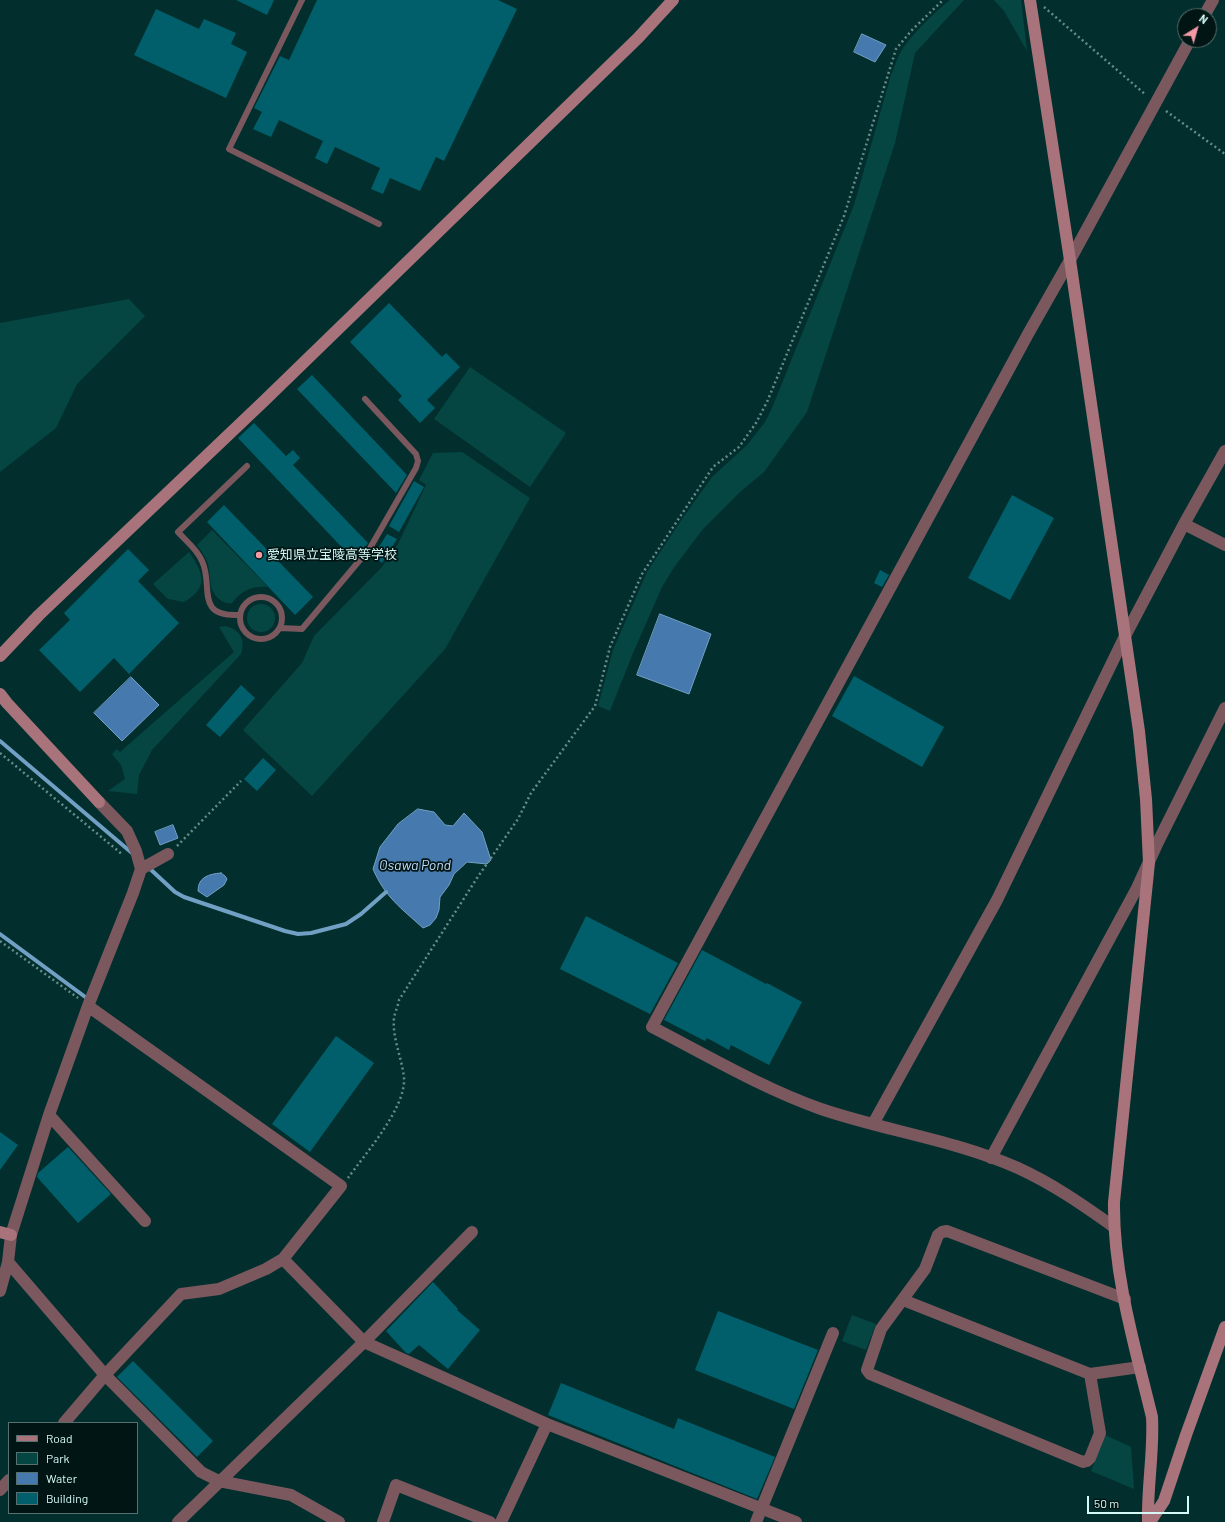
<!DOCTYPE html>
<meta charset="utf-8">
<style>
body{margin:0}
#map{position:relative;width:1225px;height:1522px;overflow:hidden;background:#022f2d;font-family:Barlow,sans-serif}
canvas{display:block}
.legend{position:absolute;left:8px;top:1422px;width:130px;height:92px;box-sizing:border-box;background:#001514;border:1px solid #55706e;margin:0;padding:5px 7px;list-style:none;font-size:12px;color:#d4f9f6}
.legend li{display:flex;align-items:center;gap:8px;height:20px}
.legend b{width:20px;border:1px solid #55706e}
.north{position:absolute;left:1177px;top:8px;width:40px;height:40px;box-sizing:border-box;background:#001514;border:1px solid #55706e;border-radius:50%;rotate:37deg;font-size:11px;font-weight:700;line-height:16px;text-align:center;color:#d4f9f6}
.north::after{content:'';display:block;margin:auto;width:14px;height:18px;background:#f39aa7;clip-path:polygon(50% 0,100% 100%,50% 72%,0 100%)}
.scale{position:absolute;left:1087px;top:1496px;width:102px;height:18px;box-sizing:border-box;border:2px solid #d4f9f6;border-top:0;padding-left:5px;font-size:12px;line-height:14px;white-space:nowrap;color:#d4f9f6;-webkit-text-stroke:3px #001514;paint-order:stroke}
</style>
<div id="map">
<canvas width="1225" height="1522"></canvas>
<ul class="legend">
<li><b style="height:5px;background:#a8737a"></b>Road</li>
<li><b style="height:11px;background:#054643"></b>Park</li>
<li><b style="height:11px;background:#467aaf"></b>Water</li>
<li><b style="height:11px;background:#005f6b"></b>Building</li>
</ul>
<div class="north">N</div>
<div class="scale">50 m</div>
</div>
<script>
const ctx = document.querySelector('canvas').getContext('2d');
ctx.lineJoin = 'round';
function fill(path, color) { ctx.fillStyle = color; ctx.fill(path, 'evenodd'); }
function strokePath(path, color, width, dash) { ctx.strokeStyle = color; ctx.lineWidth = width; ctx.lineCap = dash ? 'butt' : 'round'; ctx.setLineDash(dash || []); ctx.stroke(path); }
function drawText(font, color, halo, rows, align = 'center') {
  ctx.font = font + ' Barlow,"Noto Sans JP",sans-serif'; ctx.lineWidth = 3.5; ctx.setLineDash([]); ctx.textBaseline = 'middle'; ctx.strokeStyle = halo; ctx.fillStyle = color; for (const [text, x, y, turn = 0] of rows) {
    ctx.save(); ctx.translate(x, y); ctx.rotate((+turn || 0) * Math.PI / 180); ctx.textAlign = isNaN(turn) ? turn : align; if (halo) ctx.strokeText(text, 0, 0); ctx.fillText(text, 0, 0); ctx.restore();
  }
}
fill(new Path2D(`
 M 950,0 L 964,0 L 915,53 L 895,143 L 807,412 L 764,472 L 740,492 L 703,529 L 675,566 L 662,587 L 633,653 L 610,711 L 598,706 L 613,650 L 647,572 L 682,519 L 712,477 L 747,445 L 765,422 L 772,408 L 854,205 L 891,75 C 895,67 897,57 902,50 C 911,35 936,11 950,0 Z
 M 994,0 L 1021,0 L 1027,51 L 1004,11 Z
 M 129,299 L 145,316 L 77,384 L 56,428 L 0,472 L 0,323 Z
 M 470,367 L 566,433 L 530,487 L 434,419 Z
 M 462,452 L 530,498 L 445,649 L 312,796 L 243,730 L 302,663 L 314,636 L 381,568 L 398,544 L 426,485 L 419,480 L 433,453 Z
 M 212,530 L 268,587 C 252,586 242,590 232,603 C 223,605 214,596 211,587 C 210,580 210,572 208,564 C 206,557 201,551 197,545 Z
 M 189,552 C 204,574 209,587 184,602 L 168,599 L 153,584 Z
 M247 618a14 14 0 1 1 28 0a14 14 0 1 1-28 0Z
 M 225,626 C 240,629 246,640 241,654 L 152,750 L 139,775 L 137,794 L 108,791 L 125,779 L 121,765 L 112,754 L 117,749 L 120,752 L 234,652 L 219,627 Z
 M 852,1315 L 876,1324 L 866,1350 L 842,1341 Z
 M 1105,1435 L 1131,1447 L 1134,1489 L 1091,1471 Z`), '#054643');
const water = new Path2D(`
 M 862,34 L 886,45 L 875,62 L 854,52 Z
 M 660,614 L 711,634 L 689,694 L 637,675 Z
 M 131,677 L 159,705 L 122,741 L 94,713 Z
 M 418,809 L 434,812 L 445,825 L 453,826 L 464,813 L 482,832 L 491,860 L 487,864 L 467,862 L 454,874 L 449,885 L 440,897 L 439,910 L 436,918 L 430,925 L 423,928 C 401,908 385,897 373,869 L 380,847 L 398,824 Z
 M 173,825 L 178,838 L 160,845 L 155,832 Z
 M 221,873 L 225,876 L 227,879 L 224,885 L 207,897 L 198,891 C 198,877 209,874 221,873 Z`);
fill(water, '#467aaf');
strokePath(water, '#71a0c4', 1);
strokePath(new Path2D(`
 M 0,741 L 132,853
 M 148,867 L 175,892 L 184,897 L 285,931 L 298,934 L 311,933 L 346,924 L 361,914 L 386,892
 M 0,934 L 88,999`), '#71a0c4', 4);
fill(new Path2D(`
 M 236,0 L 274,0 L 267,15 Z
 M 317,0 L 498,0 L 517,9 L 444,161 L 436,157 L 420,191 L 390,178 L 383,194 L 371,189 L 380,168 L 335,147 L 327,164 L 315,158 L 323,141 L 279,120 L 271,137 L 253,129 L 262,112 L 254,108 L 280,56 L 289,60 Z
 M 156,9 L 199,29 L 204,19 L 236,33 L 231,44 L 247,52 L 226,98 L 134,55 Z
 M 389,303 L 442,357 L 446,353 L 460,367 L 427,400 L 435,408 L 420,423 L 398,400 L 402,396 L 350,342 Z
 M 312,375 L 407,475 L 396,493 L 297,389 Z
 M 254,423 L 286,456 L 293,450 L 300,458 L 293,465 L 368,543 L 362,551 L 361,550 L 352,558 L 238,438 Z
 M 414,481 L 424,487 L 399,532 L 389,526 Z
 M 1012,495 L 1054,518 L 1010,600 L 968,578 Z
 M 224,505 L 313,597 L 295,615 L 207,522 Z
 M 387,534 L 397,539 L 382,563 L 370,555 L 374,550 L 376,552 Z
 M 128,549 L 149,570 L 138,581 L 179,623 L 129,674 L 114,658 L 80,692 L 39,650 L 70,620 L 64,613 Z
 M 880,570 L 889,575 L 882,587 L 874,583 Z
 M 854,676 L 944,727 L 922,767 L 832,716 Z
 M 241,685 L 255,698 L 220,737 L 206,725 Z
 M 263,758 L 276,770 L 257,791 L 244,779 Z
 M 586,916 L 678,963 L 650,1014 L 560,969 Z
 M 702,950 L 766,984 L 767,983 L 802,1002 L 769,1065 L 731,1045 L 729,1050 L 707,1038 L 705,1041 L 664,1020 Z
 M 336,1036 L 374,1063 L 310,1152 L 272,1124 Z
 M 0,1132 L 18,1145 L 0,1170 Z
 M 68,1147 L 111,1194 L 78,1223 L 37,1177 L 38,1173 Z
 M 433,1282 L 458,1309 L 457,1310 L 480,1330 L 448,1369 L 419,1345 L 409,1354 L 406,1353 L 386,1331 Z
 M 718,1311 L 818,1350 L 794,1409 L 695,1370 Z
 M 133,1361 L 213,1441 L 197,1457 L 117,1377 Z
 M 561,1383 L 674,1429 L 678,1418 L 775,1457 L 757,1499 L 548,1415 Z`), '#005f6b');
strokePath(new Path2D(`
 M 1044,7 L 1146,95
 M 1166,111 L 1225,154
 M 0,753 L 123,855
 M 177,846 L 241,781
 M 0,941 L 78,998
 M 348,1178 C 365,1154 406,1108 404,1078 C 402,1058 392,1038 394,1018 C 395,1012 398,1006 399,1000 L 477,878 L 518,819 L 531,793 L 595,706 L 610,647 L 642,574 L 713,467 L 739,447 L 756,423 L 767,402 L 844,216 L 896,49 L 912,30 L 943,0`), '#648d8b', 2.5, [2, 3]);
strokePath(new Path2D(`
 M 302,0 L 229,149 L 379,224
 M240 618a21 21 0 1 1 42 0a21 21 0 1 1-42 0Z
 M 239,615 C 194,617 214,586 202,561 C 197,549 186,541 178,532 L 247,466
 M 280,628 L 302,629 L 370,548 L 416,468 L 418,461 L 416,454 L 365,399`), '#7a585d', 6);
strokePath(new Path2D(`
 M 1204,16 L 1213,0
 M 1184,524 L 1225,545
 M 141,869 L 168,854
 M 49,1115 L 145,1221
 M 873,1124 L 997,900 L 1124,638 L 1184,524 L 1225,451
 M 991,1158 L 1137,888 L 1158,842 L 1225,708
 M 1114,1227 C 1083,1205 1053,1184 1018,1168 C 955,1140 886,1131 821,1109 C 762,1088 708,1056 652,1027 L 1028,334 L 1070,260 L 1190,40
 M 283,1259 L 364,1342 L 547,1424 L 796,1522
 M 8,1262 L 105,1375 L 201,1472 L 219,1481 L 291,1495 L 339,1522
 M 0,1291 L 8,1262 L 11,1235 L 49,1115 L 88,1006 L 133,893 L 141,869 L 136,851 L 127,831 L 99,802
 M 903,1300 L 1090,1374 L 1140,1367
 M 1090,1374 L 1100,1433 L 1090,1458 L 1087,1461 L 1083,1462 L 870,1374 L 867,1370 L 881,1329 L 925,1269 L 938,1235 L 942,1232 L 947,1231 L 1125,1299
 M 64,1423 L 105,1375 L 181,1294 L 219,1289 L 266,1269 L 283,1259 L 341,1186 L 88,1006
 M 0,1490 L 9,1480
 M 178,1522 L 364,1342 L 472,1232
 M 383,1522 L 396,1485 L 490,1522
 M 501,1522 L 547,1424
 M 756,1522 L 833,1333`), '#7a585d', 12);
strokePath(new Path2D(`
 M 1030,0 L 1070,260 L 1139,731 L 1146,799 L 1149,863 L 1114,1202 C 1113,1274 1135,1347 1152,1417 C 1154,1452 1147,1487 1148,1522
 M 0,656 L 39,615 L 264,401 L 638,38 L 673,0
 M 0,694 L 7,703 L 99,802
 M 0,1232 L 11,1235
 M 1150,1522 L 1164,1501 L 1186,1435 L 1225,1327`), '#a8737a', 12);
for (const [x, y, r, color] of [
 [259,555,4,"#f39aa7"]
]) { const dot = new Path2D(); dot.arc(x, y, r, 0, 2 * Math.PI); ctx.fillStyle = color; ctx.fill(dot); strokePath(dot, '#001514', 1.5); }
drawText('13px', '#d4f9f6', '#001514', [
 ["愛知県立宝陵高等学校",267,555]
], 'left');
drawText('italic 14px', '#c0dcfb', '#001514', [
 ["Osawa Pond",415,865]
]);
</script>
